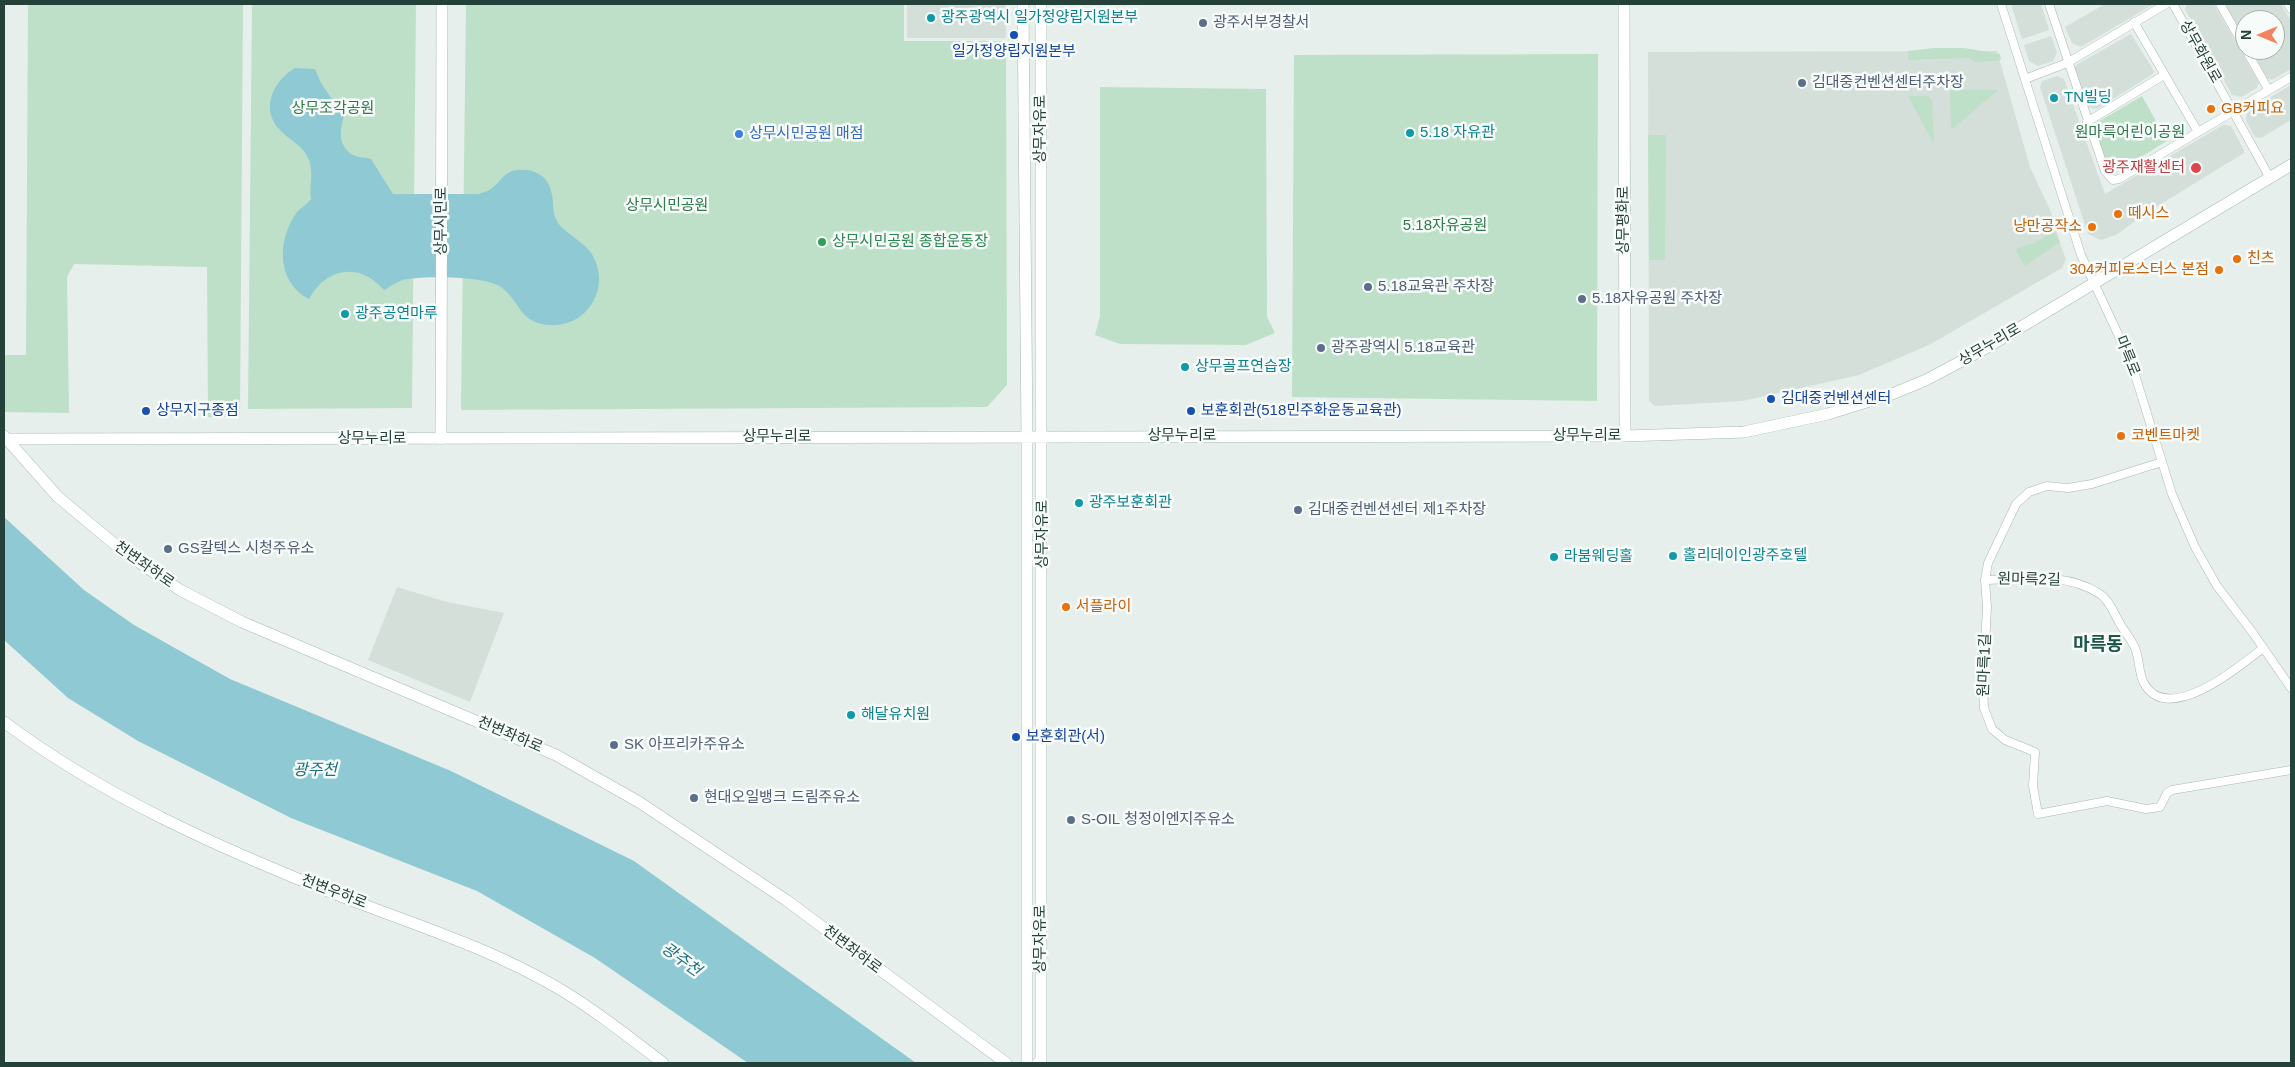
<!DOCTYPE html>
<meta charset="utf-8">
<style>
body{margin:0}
#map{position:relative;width:2295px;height:1067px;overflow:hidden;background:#e6efeb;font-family:Arial,sans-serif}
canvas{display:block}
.frame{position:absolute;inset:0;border:5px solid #24423a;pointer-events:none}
.north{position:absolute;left:2235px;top:10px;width:50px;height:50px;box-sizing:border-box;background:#f7fbf9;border:1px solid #a3b1ad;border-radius:50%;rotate:270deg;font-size:14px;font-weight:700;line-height:20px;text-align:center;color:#24423a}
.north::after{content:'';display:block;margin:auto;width:18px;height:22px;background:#f4845f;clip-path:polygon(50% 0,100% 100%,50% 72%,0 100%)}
</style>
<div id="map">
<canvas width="2295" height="1067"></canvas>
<div class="frame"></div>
<div class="north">N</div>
</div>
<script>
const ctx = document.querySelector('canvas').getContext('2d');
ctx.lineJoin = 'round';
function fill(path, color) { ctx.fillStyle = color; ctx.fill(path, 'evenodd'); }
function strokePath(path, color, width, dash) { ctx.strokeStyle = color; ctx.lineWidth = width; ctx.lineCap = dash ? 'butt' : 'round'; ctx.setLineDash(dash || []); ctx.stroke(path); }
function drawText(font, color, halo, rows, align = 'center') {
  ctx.font = font + ' Arial,"Noto Sans KR",sans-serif'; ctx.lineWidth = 5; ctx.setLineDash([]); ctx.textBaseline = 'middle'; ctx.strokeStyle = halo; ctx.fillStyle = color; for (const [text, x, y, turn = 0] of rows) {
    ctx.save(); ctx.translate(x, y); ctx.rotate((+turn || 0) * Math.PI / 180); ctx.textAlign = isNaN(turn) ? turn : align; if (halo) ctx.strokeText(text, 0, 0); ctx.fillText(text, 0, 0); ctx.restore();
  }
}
fill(new Path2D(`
 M 907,4 L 1006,4 L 1006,38 L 907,38 Z
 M 2011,4 L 2041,4 L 2049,30 L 2022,39 Z
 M 2105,4 L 2154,4 L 2081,47 L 2072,43 L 2065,27 Z
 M 2187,4 L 2214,4 L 2259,83 L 2257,88 L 2241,97 L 2232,95 L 2185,9 Z
 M 2225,4 L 2281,4 L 2291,21 L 2291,69 L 2272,80 L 2267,78 L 2251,50 L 2275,50 L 2275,20 L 2245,20 L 2245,39 Z
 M 2131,34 L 2154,71 L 2153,74 L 2097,109 L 2088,107 L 2074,70 L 2076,65 Z
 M 2051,36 L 2057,52 L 2053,61 L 2038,66 L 2029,61 L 2024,45 Z
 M 1997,51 L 2030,167 L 2051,212 L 2062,249 L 2066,259 L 2062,268 L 1929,345 L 1859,375 L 1743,401 L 1655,406 L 1649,401 L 1648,52 Z
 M 2057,76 L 2064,79 L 2105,194 L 2223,125 L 2231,126 L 2244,150 L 2244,153 L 2148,212 L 2116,235 L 2101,240 L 2088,234 L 2040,87 L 2042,81 Z
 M 2291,85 L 2291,120 L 2261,138 L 2255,137 L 2246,121 L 2247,111 Z
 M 397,587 L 447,602 L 504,613 L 470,702 L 368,660 Z`), '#d4dfda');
fill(new Path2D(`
 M 28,4 L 243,4 L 240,417 L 208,417 L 207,267 L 74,264 L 67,277 L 69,413 L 4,412 L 4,355 L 26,355 Z
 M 252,4 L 416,4 L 412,408 L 248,409 Z
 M 466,4 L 904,4 L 904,41 L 1006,41 L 1007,385 L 987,407 L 461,410 Z
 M 1934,48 L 1964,48 L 2000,54 L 2001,59 L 1998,61 L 1975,62 L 1969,58 L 1908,60 L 1908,51 Z
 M 1598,54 L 1597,401 L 1292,397 L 1294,55 Z
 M 1100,87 L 1266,89 L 1267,317 L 1275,333 L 1246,345 L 1120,344 L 1095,335 L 1100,316 Z
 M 1952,90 L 1998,90 L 1951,130 L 1950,93 Z
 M 1908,96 L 1928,96 L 1932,100 L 1934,144 Z
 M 2142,96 L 2167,141 L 2113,174 L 2110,172 L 2094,129 L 2096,123 Z
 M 1648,135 L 1666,135 L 1665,260 L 1649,260 Z
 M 2045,217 L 2060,242 L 2025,266 L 2015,250 C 2027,242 2042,246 2049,229 L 2046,224 L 2031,226 Z`), '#bfe0c8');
fill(new Path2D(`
 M 295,68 L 315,69 L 321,83 L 344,117 C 338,132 339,152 359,157 C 363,158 366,157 371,159 L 393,194 L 479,194 C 483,192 489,191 492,188 C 499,183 503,174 512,171 C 529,167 547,173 551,191 C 554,199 552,209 555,217 C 558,225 563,229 570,234 C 578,241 589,247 594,258 C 610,290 586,328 549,325 C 519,323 521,302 501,287 C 485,276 428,276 408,279 C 399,280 391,286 384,290 C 360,262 326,267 309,299 C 277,283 277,242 295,215 C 300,207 306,206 311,199 C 309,187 314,173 309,160 C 303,145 290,141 280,130 C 259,109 274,80 295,68 Z
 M 4,517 L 84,590 L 134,625 L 230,679 L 451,771 L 634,861 L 916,1063 L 748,1063 L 595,958 L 477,891 L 291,818 L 138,741 L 68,698 L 4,640 Z`), '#8ec9d4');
const street = new Path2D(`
 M 2001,4 L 2081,255 L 2131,362 L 2172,494 L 2195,547 L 2217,586 L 2253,633 L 2291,688
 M 2049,4 L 2105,171 L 2113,180 L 2119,179 L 2291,77
 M 2173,4 L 2270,178
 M 2220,4 L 2245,48
 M 2288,4 L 2291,9
 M 2134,22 L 2198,132
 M 2246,50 L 2268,89
 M 2025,79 L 2067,63 L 2166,4
 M 2087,122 L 2164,75
 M 2162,462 L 2092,484 L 2068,488 L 2047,486 L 2029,492 L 2016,504 L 1988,563 L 1985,580 L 1987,607 L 1983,684 L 1984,708 L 1992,729 L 2005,740 L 2035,752 L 2033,786 L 2038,814 L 2107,801 L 2146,809 L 2160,807 L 2167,793 L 2172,790 L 2291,770
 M 1985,580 C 2022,579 2067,572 2100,594 C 2109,600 2114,613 2119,622 C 2124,631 2131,639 2135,648 C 2140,659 2138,675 2145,685 C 2170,725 2240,666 2263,648`);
const secondary = new Path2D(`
 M 1023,4 L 1027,435 L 1027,1063
 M 1624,4 L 1625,436
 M 4,436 L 58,497 L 124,552 L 180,590 L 242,622 L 556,755 L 639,802 L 786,900 L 1006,1063
 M 6,439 L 1625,436 L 1744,432 L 1828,414 L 1892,394 L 1926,380 L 1986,348 L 2291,165
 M 441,439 L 442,4
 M 4,722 C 104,797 220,848 335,894 C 410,923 488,947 558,988 C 595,1010 629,1037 663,1063
 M 1038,1063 L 1041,1060 L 1041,4`);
strokePath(street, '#a8b8b2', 9);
strokePath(secondary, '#a4bbb3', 12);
strokePath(street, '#fff', 8);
strokePath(secondary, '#fff', 11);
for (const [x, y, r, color] of [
 [931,18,5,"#0f9aa8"],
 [1203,23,5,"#5c6f8a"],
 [1014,35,5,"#1a4fb4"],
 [1802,83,5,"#5c6f8a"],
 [2054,98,5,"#0f9aa8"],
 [2211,109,5,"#e8710a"],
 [1410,133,5,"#0f9aa8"],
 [739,134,5,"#3f7fe0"],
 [2196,168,6,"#e0444e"],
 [2118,214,5,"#e8710a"],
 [2092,227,5,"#e8710a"],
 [822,242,5,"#2e9e5b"],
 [2237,259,5,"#e8710a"],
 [2219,270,5,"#e8710a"],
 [1368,287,5,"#5c6f8a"],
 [1582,299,5,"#5c6f8a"],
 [345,314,5,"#0f9aa8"],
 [1321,348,5,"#5c6f8a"],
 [1185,367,5,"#0f9aa8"],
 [1771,399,5,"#1a4fb4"],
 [146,411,5,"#1a4fb4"],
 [1191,411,5,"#1a4fb4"],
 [2121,436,5,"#e8710a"],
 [1079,503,5,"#0f9aa8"],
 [1298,510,5,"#5c6f8a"],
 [168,549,5,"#5c6f8a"],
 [1673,556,5,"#0f9aa8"],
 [1554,557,5,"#0f9aa8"],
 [1066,607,5,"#e8710a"],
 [851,715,5,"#0f9aa8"],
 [1016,737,5,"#1a4fb4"],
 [614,745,5,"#5c6f8a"],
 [694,798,5,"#5c6f8a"],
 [1071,820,5,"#5c6f8a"]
]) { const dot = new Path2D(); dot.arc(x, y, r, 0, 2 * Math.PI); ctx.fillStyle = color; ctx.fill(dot); strokePath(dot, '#f7fbf9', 2); }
drawText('15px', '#0d838f', '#f7fbf9', [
 ["광주광역시 일가정양립지원본부",941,18],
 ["TN빌딩",2064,98],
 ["5.18 자유관",1420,133],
 ["광주공연마루",355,314],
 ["상무골프연습장",1195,367],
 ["광주보훈회관",1089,503],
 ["홀리데이인광주호텔",1683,556],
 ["라붐웨딩홀",1564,557],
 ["해달유치원",861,715]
], 'left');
drawText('15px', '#4e5e75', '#f7fbf9', [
 ["광주서부경찰서",1213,23],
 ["김대중컨벤션센터주차장",1812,83],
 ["5.18교육관 주차장",1378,287],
 ["5.18자유공원 주차장",1592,299],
 ["광주광역시 5.18교육관",1331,348],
 ["김대중컨벤션센터 제1주차장",1308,510],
 ["GS칼텍스 시청주유소",178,549],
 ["SK 아프리카주유소",624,745],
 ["현대오일뱅크 드림주유소",704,798],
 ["S-OIL 청정이엔지주유소",1081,820]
], 'left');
drawText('15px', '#164399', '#f7fbf9', [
 ["일가정양립지원본부",1014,52,"center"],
 ["김대중컨벤션센터",1781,399],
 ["상무지구종점",156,411],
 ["보훈회관(518민주화운동교육관)",1201,411],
 ["보훈회관(서)",1026,737]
], 'left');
drawText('15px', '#24423a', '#f7fbf9', [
 ["상무화원로",2200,52,61],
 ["상무자유로",1041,129,-90],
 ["상무평화로",1624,220,-90],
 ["상무시민로",442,221,-90],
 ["상무누리로",1990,345,-30],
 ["마륵로",2127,356,68],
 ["상무누리로",1182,436],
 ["상무누리로",1587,436],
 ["상무누리로",777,437],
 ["상무누리로",372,439],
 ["상무자유로",1043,534,-90],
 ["천변좌하로",144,565,35],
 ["원마륵2길",2029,580,1],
 ["원마륵1길",1985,665,-88],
 ["천변좌하로",510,735,23],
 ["천변우하로",334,892,21],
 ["상무자유로",1041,939,-90],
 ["천변좌하로",852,950,37]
]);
drawText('15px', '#2d7a4b', '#f7fbf9', [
 ["상무조각공원",333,109],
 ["원마륵어린이공원",2130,133],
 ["상무시민공원",667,206],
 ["5.18자유공원",1445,226]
]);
drawText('15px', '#c56008', '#f7fbf9', [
 ["GB커피요",2221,109],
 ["떼시스",2128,214],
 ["낭만공작소",2082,227,"right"],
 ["친츠",2247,259],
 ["304커피로스터스 본점",2209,270,"right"],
 ["코벤트마켓",2131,436],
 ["서플라이",1076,607]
], 'left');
drawText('15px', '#366cbe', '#f7fbf9', [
 ["상무시민공원 매점",749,134]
], 'left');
drawText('15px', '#be3a42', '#f7fbf9', [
 ["광주재활센터",2185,168]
], 'right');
drawText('15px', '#27864d', '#f7fbf9', [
 ["상무시민공원 종합운동장",832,242]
], 'left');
drawText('italic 16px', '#1c6f80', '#f7fbf9', [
 ["광주천",315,771],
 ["광주천",681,960,36]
]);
drawText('bold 18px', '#1f5548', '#f7fbf9', [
 ["마륵동",2098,645]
]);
</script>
